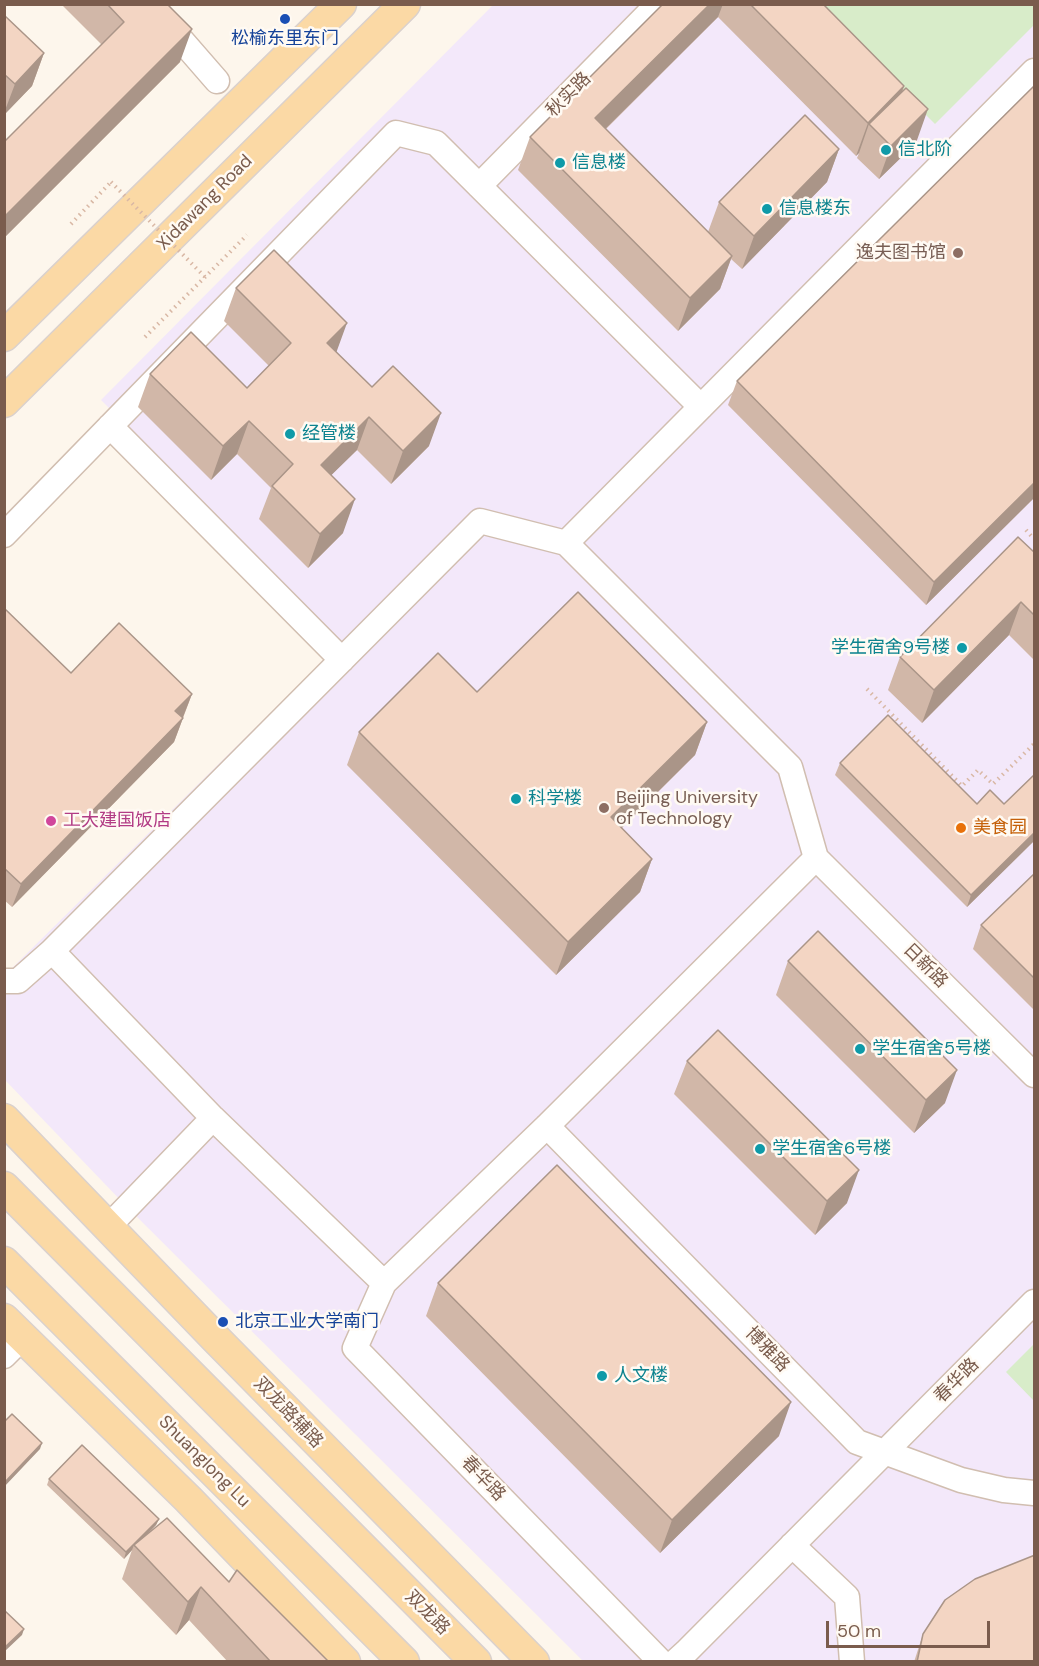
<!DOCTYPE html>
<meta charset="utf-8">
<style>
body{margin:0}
#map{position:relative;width:1039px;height:1666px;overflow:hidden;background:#fdf6ec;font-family:"DM Sans",sans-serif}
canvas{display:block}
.frame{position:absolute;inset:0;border:6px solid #7a5c4d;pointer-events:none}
.scale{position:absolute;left:826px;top:1621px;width:164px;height:27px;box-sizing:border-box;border:3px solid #7a5c4d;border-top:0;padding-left:8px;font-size:18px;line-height:21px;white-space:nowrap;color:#7a5c4d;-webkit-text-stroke:4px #fffaf3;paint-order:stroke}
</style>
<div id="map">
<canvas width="1039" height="1666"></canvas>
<div class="frame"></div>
<div class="scale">50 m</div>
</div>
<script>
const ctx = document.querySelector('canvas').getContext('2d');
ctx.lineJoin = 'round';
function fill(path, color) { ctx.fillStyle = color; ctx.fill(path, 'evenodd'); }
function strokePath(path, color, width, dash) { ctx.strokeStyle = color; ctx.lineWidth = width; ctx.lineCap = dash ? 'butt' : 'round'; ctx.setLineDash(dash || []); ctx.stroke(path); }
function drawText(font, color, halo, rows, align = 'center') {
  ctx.font = font + ' "DM Sans","Noto Sans SC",sans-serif'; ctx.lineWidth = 5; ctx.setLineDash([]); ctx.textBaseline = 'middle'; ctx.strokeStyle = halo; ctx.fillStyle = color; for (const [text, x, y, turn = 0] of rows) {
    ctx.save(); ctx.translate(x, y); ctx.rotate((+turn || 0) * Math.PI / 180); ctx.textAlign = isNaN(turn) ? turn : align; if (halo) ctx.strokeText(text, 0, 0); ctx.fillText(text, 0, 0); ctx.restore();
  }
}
fill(new Path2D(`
 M 493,5 L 1034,5 L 1034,1661 L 583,1661 L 127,1207 L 5,1080 L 5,975 L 342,642 L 101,400 Z`), '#f3e8fa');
fill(new Path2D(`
 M 816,5 L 1034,5 L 1034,25 L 935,124 Z
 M 1034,1344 L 1034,1401 L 1006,1372 Z`), '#d8ecc9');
const minor = new Path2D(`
 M 150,4 L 217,81
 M 479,186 L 658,4
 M 110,426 L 342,660
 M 480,521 L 566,543 L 790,767 L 816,858 L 547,1126 L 384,1283 L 213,1118 L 52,951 Z
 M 4,535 L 396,133 L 436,143 L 701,407
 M 566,543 L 1034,71
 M 816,858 L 1034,1075
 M 4,981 L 18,981 L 52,951
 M 547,1126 L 857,1442 L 961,1480 L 1004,1490 L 1034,1493
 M 108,1227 L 213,1118
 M 384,1283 L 355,1348 L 661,1662
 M 4,1356 L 23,1337
 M 792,1545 L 847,1597 L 852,1662
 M 675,1662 L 686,1652 L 1034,1302`);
const major = new Path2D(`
 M 4,336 L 341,4
 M 4,402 L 405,4
 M 4,1119 L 216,1339 L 534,1662
 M 4,1187 L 476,1662
 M 4,1262 L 404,1662
 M 4,1319 L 188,1499 L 345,1662`);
strokePath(minor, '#d1beb0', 27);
strokePath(major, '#dad1cd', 33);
strokePath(new Path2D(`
 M 71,224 L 111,182
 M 145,337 L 247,235
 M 1026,530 L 1034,539
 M 867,689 L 962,786 L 978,770 L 993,784 L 1034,744`), '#d9b8a5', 4, [1.5, 4.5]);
strokePath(minor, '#fff', 24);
strokePath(major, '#fbd9a5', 30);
strokePath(new Path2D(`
 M 111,182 L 205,277`), '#d9b8a5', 4, [1.5, 4.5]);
fill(new Path2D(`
 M 61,4 L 167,4 L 180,62 L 4,238 L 4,142 L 102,45 Z
 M 663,4 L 823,4 L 904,86 L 903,90 L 916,143 L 879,179 L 857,158 L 859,153 L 856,156 L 718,17 L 606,129 L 708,232 L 719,202 L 839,149 L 827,182 L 742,269 L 731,259 L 720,289 L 678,331 L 518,170 L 530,137 Z
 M 4,15 L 44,53 L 32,86 L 4,115 Z
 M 1035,85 L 1035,497 L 926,605 L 728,405 L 737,381 Z
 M 236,288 L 336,352 L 429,446 L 391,484 L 357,450 L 331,475 L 343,533 L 308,568 L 259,519 L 271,488 L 237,454 L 211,480 L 138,407 L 150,374 L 247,388 L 269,366 L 224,321 Z
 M 1035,553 L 1035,661 L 1009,635 L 922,723 L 888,690 L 900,657 Z
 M 4,608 L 71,673 L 192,694 L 174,742 L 12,907 L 4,900 Z
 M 707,722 L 695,755 L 622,828 L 652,859 L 640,892 L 556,975 L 347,765 L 359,732 Z
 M 840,763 L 977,804 L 1004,804 L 1035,774 L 1035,840 L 967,907 L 835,775 Z
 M 1035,873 L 1035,1011 L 973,949 L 981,925 Z
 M 788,961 L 945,1103 L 914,1133 L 776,995 Z
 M 687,1061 L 847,1203 L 815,1235 L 674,1094 Z
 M 438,1283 L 779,1436 L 660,1553 L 426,1316 Z
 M 49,1479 L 159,1519 L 156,1525 L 149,1532 L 229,1582 L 329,1662 L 228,1662 L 189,1620 L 176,1635 L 122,1579 L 132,1550 L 124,1559 L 47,1485 Z
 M 923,1634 L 1035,1662 L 914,1662 Z`), '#d1b7a8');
fill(new Path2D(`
 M 710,4 L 723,4 L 718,17 L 583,151 L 595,118 Z
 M 192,29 L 180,62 L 4,238 L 4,217 Z
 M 44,53 L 32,86 L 4,115 L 4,113 L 15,84 Z
 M 904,86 L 892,119 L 869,124 L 859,153 L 856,156 L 868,123 Z
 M 928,109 L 916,143 L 879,179 L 891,146 Z
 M 839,149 L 827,182 L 742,269 L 754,236 Z
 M 732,256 L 720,289 L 678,331 L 690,298 Z
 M 347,323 L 335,356 L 327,343 Z
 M 441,413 L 429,446 L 391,484 L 403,451 Z
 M 369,417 L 357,450 L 308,498 L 321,465 Z
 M 249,421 L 237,454 L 211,480 L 223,446 Z
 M 1035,482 L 1035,497 L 926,605 L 934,582 Z
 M 355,499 L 343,533 L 308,568 L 320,534 Z
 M 1021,602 L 1009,635 L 922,723 L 934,690 Z
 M 192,694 L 183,717 L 167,734 L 175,711 Z
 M 183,718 L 174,742 L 12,907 L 21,884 Z
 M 707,722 L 695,755 L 599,850 L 611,817 Z
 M 1035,832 L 1035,840 L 967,907 L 971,895 Z
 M 652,859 L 640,892 L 556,975 L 568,942 Z
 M 957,1070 L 945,1103 L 914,1133 L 926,1100 Z
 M 859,1170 L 847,1203 L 815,1235 L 827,1201 Z
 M 791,1402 L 779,1436 L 660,1553 L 672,1520 Z
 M 42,1443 L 40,1449 L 4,1487 L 4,1483 Z
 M 159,1519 L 156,1525 L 135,1547 L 134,1545 L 132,1550 L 124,1559 L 126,1552 Z
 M 201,1587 L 189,1620 L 176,1635 L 188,1602 Z
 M 24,1629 L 22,1635 L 4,1652 L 4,1648 Z`), '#aa9588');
const building = new Path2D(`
 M 107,4 L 167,4 L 192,29 L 4,217 L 4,142 L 124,22 Z
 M 663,4 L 710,4 L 595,118 L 732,256 L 690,298 L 530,137 Z
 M 750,4 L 823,4 L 904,86 L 868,123 Z
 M 4,15 L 44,53 L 15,84 L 4,74 Z
 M 1035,85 L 1035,482 L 934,582 L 737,381 Z
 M 906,88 L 928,109 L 891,146 L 869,124 Z
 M 805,115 L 839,149 L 754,236 L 719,202 Z
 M 274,250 L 347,323 L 327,343 L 372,387 L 393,366 L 441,413 L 403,451 L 369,417 L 321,465 L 355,499 L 320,534 L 272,486 L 293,464 L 249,421 L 223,446 L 150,374 L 191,332 L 247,388 L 291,343 L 236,288 Z
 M 1018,537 L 1035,553 L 1035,616 L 1021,602 L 934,690 L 900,657 Z
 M 578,592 L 707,722 L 611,817 L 652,859 L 568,942 L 359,732 L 438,653 L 477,692 Z
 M 4,608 L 71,673 L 119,623 L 192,694 L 175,711 L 183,718 L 21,884 L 4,868 Z
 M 888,715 L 977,804 L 990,790 L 1004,804 L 1035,774 L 1035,832 L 971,895 L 840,763 Z
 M 1035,873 L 1035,979 L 981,925 Z
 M 818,931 L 957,1070 L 926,1100 L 788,961 Z
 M 718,1030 L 859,1170 L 827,1201 L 687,1061 Z
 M 557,1165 L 791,1402 L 672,1520 L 438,1283 Z
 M 12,1414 L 42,1443 L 4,1483 L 4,1422 Z
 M 82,1445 L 159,1519 L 126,1552 L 49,1479 Z
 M 167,1518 L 229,1582 L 237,1570 L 329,1662 L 271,1662 L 201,1587 L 188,1602 L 134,1545 Z
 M 1035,1555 L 1035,1662 L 917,1662 L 923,1634 L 945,1600 L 975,1579 Z
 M 4,1610 L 24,1629 L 4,1648 Z`);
fill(building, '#f3d5c3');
strokePath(building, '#aa9588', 1.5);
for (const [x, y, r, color] of [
 [285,19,6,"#1a4fb4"],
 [886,150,6,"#0f9aa8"],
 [560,163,6,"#0f9aa8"],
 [767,209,6,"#0f9aa8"],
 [958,253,6,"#8d6e63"],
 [290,434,6,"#0f9aa8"],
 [962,648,6,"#0f9aa8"],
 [516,799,6,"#0f9aa8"],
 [604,808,6,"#8d6e63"],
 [51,821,6,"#d1479c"],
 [961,828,6,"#e8710a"],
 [860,1049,6,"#0f9aa8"],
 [760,1149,6,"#0f9aa8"],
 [223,1322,6,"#1a4fb4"],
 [602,1376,6,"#0f9aa8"]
]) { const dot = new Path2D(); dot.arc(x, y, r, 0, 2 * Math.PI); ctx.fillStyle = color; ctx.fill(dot); strokePath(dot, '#fffaf3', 2); }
drawText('18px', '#164399', '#fffaf3', [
 ["松榆东里东门",285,39],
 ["北京工业大学南门",235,1322,"left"]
]);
drawText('18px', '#7a5c4d', '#fffaf3', [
 ["秋实路",569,95,-45],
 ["Xidawang Road",205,203,-45],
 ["日新路",925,966,45],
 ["博雅路",767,1350,46],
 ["春华路",957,1381,-45],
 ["双龙路辅路",288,1413,46],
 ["Shuanglong Lu",204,1462,45],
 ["春华路",483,1479,46],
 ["双龙路",427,1613,45]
]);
drawText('18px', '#0d838f', '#fffaf3', [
 ["信北阶",898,150],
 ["信息楼",572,163],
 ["信息楼东",779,209],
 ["经管楼",302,434],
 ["学生宿舍9号楼",950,648,"right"],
 ["科学楼",528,799],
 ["学生宿舍5号楼",872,1049],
 ["学生宿舍6号楼",772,1149],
 ["人文楼",614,1376]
], 'left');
drawText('18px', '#785e54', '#fffaf3', [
 ["逸夫图书馆",946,253],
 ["Beijing University",616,798,"left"],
 ["of Technology",616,819,"left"]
], 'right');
drawText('18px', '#b23c85', '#fffaf3', [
 ["工大建国饭店",63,821]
], 'left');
drawText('18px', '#c56008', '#fffaf3', [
 ["美食园",973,828]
], 'left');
</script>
